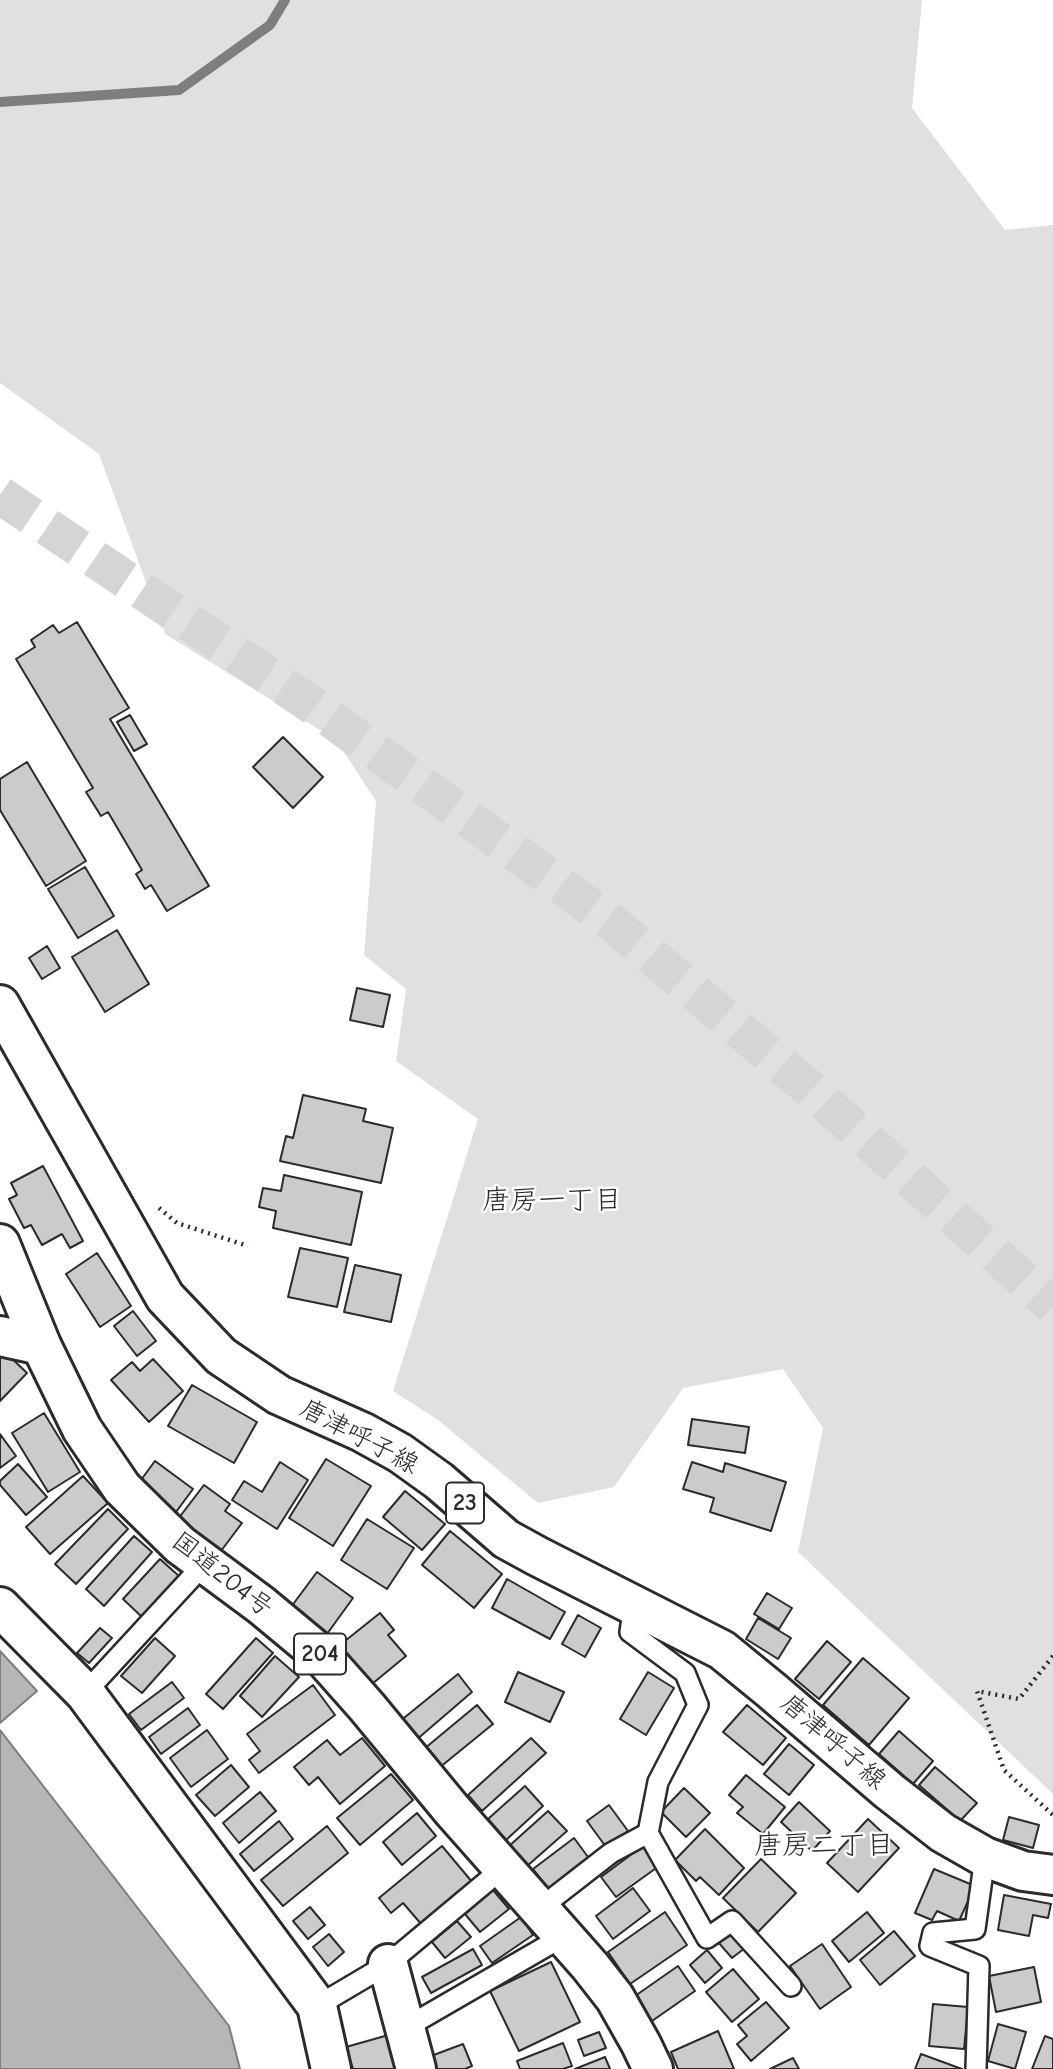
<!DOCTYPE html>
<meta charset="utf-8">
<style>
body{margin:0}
canvas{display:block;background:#fff}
</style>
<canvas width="1053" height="2069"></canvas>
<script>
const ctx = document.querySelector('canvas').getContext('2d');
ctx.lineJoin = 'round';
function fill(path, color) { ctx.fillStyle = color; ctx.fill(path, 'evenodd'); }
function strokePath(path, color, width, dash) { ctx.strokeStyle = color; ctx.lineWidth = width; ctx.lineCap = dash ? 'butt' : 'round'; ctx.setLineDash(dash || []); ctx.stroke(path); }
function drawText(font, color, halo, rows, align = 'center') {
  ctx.font = font + ' "Comic Neue","Klee One",sans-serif'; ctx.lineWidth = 5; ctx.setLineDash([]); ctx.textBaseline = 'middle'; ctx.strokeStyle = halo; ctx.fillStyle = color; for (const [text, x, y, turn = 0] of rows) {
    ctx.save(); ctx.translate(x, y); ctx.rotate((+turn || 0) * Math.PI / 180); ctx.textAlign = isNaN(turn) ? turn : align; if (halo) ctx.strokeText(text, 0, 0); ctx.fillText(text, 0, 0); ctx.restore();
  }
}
fill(new Path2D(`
 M 0,0 L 922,0 L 912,108 L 1005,230 L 1053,225 L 1053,1794 L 798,1552 L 823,1428 L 783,1369 L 683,1388 L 614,1487 L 538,1503 L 438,1420 L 393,1391 L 478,1119 L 396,1061 L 406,989 L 364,955 L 376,801 L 336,740 L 165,634 L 99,454 L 0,383 Z`), '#e0e0e0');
const water = new Path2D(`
 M 0,1651 L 37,1691 L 0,1723 Z
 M 0,1730 L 229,2026 L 240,2069 L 0,2069 Z`);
fill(water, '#b6b6b6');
strokePath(water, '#7e7e7e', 2);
strokePath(new Path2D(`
 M 0,102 L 179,90 L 270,25 L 285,0`), '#7e7e7e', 10);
const building = new Path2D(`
 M 77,622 L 129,708 L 110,719 L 209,886 L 167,911 L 151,885 L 145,889 L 136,874 L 142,870 L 108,812 L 101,816 L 86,792 L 93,788 L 16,659 L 35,647 L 31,640 L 53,625 L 59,633 Z
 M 130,715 L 147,744 L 134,751 L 117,722 Z
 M 283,737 L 323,777 L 293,808 L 253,767 Z
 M 27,762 L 86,861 L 46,886 L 0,810 L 0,779 Z
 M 85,867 L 114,916 L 78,938 L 48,889 Z
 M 117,930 L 149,984 L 105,1012 L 72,957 Z
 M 47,946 L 60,968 L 42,979 L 29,958 Z
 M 357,988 L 390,995 L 383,1027 L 350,1020 Z
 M 303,1095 L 366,1109 L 363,1121 L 393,1128 L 381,1183 L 280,1161 L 286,1136 L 293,1138 Z
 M 43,1166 L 83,1241 L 70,1248 L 62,1234 L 42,1245 L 31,1225 L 24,1228 L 9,1199 L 17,1195 L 11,1183 Z
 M 284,1175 L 362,1192 L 351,1245 L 273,1228 L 276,1211 L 259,1207 L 263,1188 L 281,1191 Z
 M 300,1248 L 348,1258 L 337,1307 L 288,1297 Z
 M 97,1253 L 131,1306 L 100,1327 L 66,1274 Z
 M 355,1265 L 401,1275 L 391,1322 L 344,1312 Z
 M 133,1311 L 156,1341 L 137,1356 L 114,1326 Z
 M 0,1347 L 27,1373 L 0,1401 Z
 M 153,1359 L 183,1391 L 149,1422 L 111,1380 L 132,1362 L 140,1371 Z
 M 192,1385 L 257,1422 L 234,1463 L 168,1426 Z
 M 44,1413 L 80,1472 L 48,1492 L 12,1433 Z
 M 692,1419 L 749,1427 L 745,1453 L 688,1445 Z
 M 0,1434 L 16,1456 L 0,1468 Z
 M 326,1459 L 371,1486 L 333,1546 L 289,1518 Z
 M 155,1461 L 193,1489 L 176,1512 L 138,1484 Z
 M 280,1462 L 308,1480 L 277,1529 L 232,1500 L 244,1481 L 262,1492 Z
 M 692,1462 L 723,1472 L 725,1463 L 786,1482 L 771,1531 L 710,1512 L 714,1498 L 683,1489 Z
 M 18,1464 L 47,1497 L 26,1515 L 0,1485 L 0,1481 Z
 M 83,1476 L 108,1503 L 50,1554 L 26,1527 Z
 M 204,1485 L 230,1504 L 225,1511 L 242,1523 L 221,1551 L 178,1519 Z
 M 405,1491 L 445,1524 L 422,1550 L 383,1517 Z
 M 108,1509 L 128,1529 L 76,1584 L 55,1564 Z
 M 367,1519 L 414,1548 L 387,1589 L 341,1560 Z
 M 450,1531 L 502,1574 L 474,1608 L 422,1565 Z
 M 134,1536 L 152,1552 L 104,1606 L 86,1589 Z
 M 160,1559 L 180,1577 L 143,1618 L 123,1599 Z
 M 317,1572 L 353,1598 L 327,1634 L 291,1607 Z
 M 507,1579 L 565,1612 L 550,1639 L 492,1608 Z
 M 767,1593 L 792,1608 L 779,1629 L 754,1614 Z
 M 380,1613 L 394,1630 L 388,1635 L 406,1656 L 372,1684 L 340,1645 Z
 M 578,1615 L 601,1628 L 585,1657 L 562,1644 Z
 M 758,1618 L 791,1638 L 778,1659 L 746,1639 Z
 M 100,1628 L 112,1638 L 89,1663 L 77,1653 Z
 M 155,1638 L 175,1656 L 142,1693 L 121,1676 Z
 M 256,1638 L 273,1653 L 223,1709 L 206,1694 Z
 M 827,1641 L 851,1662 L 819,1699 L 795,1679 Z
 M 275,1656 L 299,1677 L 262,1717 L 240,1696 Z
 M 863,1658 L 909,1698 L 869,1745 L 823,1705 Z
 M 518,1672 L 564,1692 L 550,1722 L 505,1702 Z
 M 648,1672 L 674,1688 L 646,1735 L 620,1719 Z
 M 458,1674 L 472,1692 L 415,1741 L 399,1722 Z
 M 172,1682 L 184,1698 L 141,1730 L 129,1714 Z
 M 313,1685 L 335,1715 L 259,1773 L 249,1760 L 260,1751 L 247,1734 Z
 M 477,1705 L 493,1724 L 439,1768 L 424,1749 Z
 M 747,1705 L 786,1738 L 763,1765 L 723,1732 Z
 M 188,1708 L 200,1725 L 161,1754 L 149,1737 Z
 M 207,1730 L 228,1759 L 191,1787 L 170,1758 Z
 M 899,1731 L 933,1761 L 913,1784 L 879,1754 Z
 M 362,1738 L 385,1766 L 340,1804 L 318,1777 L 309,1785 L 294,1767 L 327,1740 L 340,1755 Z
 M 531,1738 L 546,1753 L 482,1811 L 468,1795 Z
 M 789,1744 L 814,1765 L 789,1795 L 764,1774 Z
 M 231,1765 L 249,1787 L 215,1816 L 196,1795 Z
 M 935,1767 L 977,1803 L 960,1821 L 919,1785 Z
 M 391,1774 L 413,1800 L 360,1845 L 337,1818 Z
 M 746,1775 L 785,1807 L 763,1834 L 737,1813 L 743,1807 L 729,1795 Z
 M 525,1786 L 543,1806 L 506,1840 L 488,1819 Z
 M 684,1788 L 710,1813 L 686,1837 L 661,1812 Z
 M 260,1792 L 276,1811 L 239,1843 L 223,1823 Z
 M 799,1802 L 830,1831 L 812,1851 L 781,1822 Z
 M 609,1805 L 628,1831 L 606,1847 L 587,1821 Z
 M 548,1811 L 567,1831 L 526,1867 L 508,1847 Z
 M 417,1813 L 436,1836 L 402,1865 L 383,1842 Z
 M 1009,1817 L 1039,1825 L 1033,1848 L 1003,1840 Z
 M 868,1819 L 899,1848 L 858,1892 L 827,1863 Z
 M 279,1821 L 293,1839 L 254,1871 L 240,1854 Z
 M 327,1826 L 348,1853 L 283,1906 L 261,1880 Z
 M 705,1829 L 744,1868 L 719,1895 L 700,1877 L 696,1881 L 675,1860 Z
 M 574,1838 L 591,1861 L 550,1891 L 533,1869 Z
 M 644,1845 L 659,1866 L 616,1897 L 601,1877 Z
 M 442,1846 L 473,1883 L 422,1925 L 403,1903 L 391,1913 L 379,1898 Z
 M 761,1859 L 796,1893 L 758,1932 L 723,1898 Z
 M 934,1869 L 975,1886 L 959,1921 L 937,1911 L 932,1920 L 915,1913 Z
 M 633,1888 L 650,1911 L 613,1939 L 596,1916 Z
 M 493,1890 L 509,1909 L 480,1932 L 465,1914 Z
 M 1004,1895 L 1051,1904 L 1048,1918 L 1033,1915 L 1029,1936 L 998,1930 Z
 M 310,1907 L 325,1925 L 308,1939 L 293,1921 Z
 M 665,1912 L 687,1945 L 630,1984 L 608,1952 Z
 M 867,1912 L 884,1933 L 849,1962 L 832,1941 Z
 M 521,1917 L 533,1935 L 492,1963 L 480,1946 Z
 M 457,1921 L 471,1937 L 445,1958 L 432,1942 Z
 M 894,1931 L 915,1956 L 880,1985 L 860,1960 Z
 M 730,1932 L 745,1948 L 732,1958 L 718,1942 Z
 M 329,1934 L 344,1952 L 328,1966 L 313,1947 Z
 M 822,1944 L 851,1987 L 820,2009 L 790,1966 Z
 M 473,1949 L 482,1965 L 431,1993 L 422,1977 Z
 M 707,1950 L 722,1968 L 705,1983 L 690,1965 Z
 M 551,1962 L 580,2022 L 519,2051 L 490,1991 Z
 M 678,1966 L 695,1991 L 652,2021 L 635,1996 Z
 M 1034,1967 L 1041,2002 L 996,2012 L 989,1976 Z
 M 733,1969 L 759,1999 L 732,2022 L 706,1992 Z
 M 766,2002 L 789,2028 L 751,2061 L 737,2044 L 747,2036 L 738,2025 Z
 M 933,2004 L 968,2007 L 964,2049 L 929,2046 Z
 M 998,2024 L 1026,2032 L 1015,2069 L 988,2061 Z
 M 718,2031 L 734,2069 L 678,2069 L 671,2052 Z
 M 599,2032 L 606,2048 L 584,2056 L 578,2040 Z
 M 392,2034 L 402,2069 L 353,2069 L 346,2047 Z
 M 1045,2036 L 1053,2039 L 1053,2069 L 1032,2069 Z
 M 563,2043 L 572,2066 L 563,2069 L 520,2069 L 517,2061 Z
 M 463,2044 L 472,2066 L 465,2069 L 436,2069 L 431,2056 Z
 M 921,2054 L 962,2069 L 915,2069 Z
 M 605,2057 L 610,2069 L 575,2069 Z
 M 793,2058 L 799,2069 L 770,2069 Z`);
fill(building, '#cbcbcb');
strokePath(building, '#2b2b2b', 2);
strokePath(new Path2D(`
 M 0,495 L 309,703 L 611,922 L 803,1083 L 1053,1306`), '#d5d5d5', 38, [38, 19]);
const service = new Path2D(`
 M 634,1604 L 630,1632 L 685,1673 L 698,1705 L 658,1782 L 648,1833
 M 85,1693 L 205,1563
 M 539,1909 L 611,1853 L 648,1833 L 707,1938 L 732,1921 L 791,1986
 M 317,2006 L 388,1964 L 503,1868
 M 405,2028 L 564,1936
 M 976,2069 L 979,1966 L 930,1946 L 933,1933 L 975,1929 L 985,1857`);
const minor = new Path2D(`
 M 0,1336 L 41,1345
 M 0,1607 L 85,1693 L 317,2006 L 331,2069
 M 388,1964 L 416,2069`);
const primary = new Path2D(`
 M 0,1005 L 165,1297 L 221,1356 L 279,1395 L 362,1432 L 400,1453 L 439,1481 L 506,1539 L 537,1556 L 722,1650 L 771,1690 L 889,1791 L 943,1833 L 985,1857 L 1023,1871 L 1053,1875`);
const trunk = new Path2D(`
 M 0,1244 L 41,1345 L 82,1429 L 122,1488 L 180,1545 L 261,1605 L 320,1654 L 367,1707 L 452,1810 L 590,1966 L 615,1998 L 641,2044 L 653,2069`);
strokePath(service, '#2b2b2b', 24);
strokePath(minor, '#2b2b2b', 44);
strokePath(primary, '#2b2b2b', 44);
strokePath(trunk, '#2b2b2b', 44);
strokePath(new Path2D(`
 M 159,1208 L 177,1223 L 248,1246
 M 1053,1656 L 1019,1699 L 977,1691 L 1004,1770 L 1053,1815`), '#2b2b2b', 4.5, [2, 5]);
strokePath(service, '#fff', 19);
strokePath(minor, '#fff', 38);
strokePath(primary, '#fff', 38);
strokePath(trunk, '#fff', 38);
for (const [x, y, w] of [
 [465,1503,38],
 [320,1654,52]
]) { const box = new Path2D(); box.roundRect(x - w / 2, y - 20.5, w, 41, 5); ctx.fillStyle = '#fff'; ctx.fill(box); strokePath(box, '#2b2b2b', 2); }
drawText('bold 24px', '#2b2b2b', null, [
 ["23",465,1503],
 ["204",320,1654]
]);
drawText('26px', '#2b2b2b', '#fff', [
 ["唐津呼子線",359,1437,28],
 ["国道204号",222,1575,38],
 ["唐津呼子線",833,1742,41]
]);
drawText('28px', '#2b2b2b', '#fff', [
 ["唐房一丁目",552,1201],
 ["唐房二丁目",824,1846]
]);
</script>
